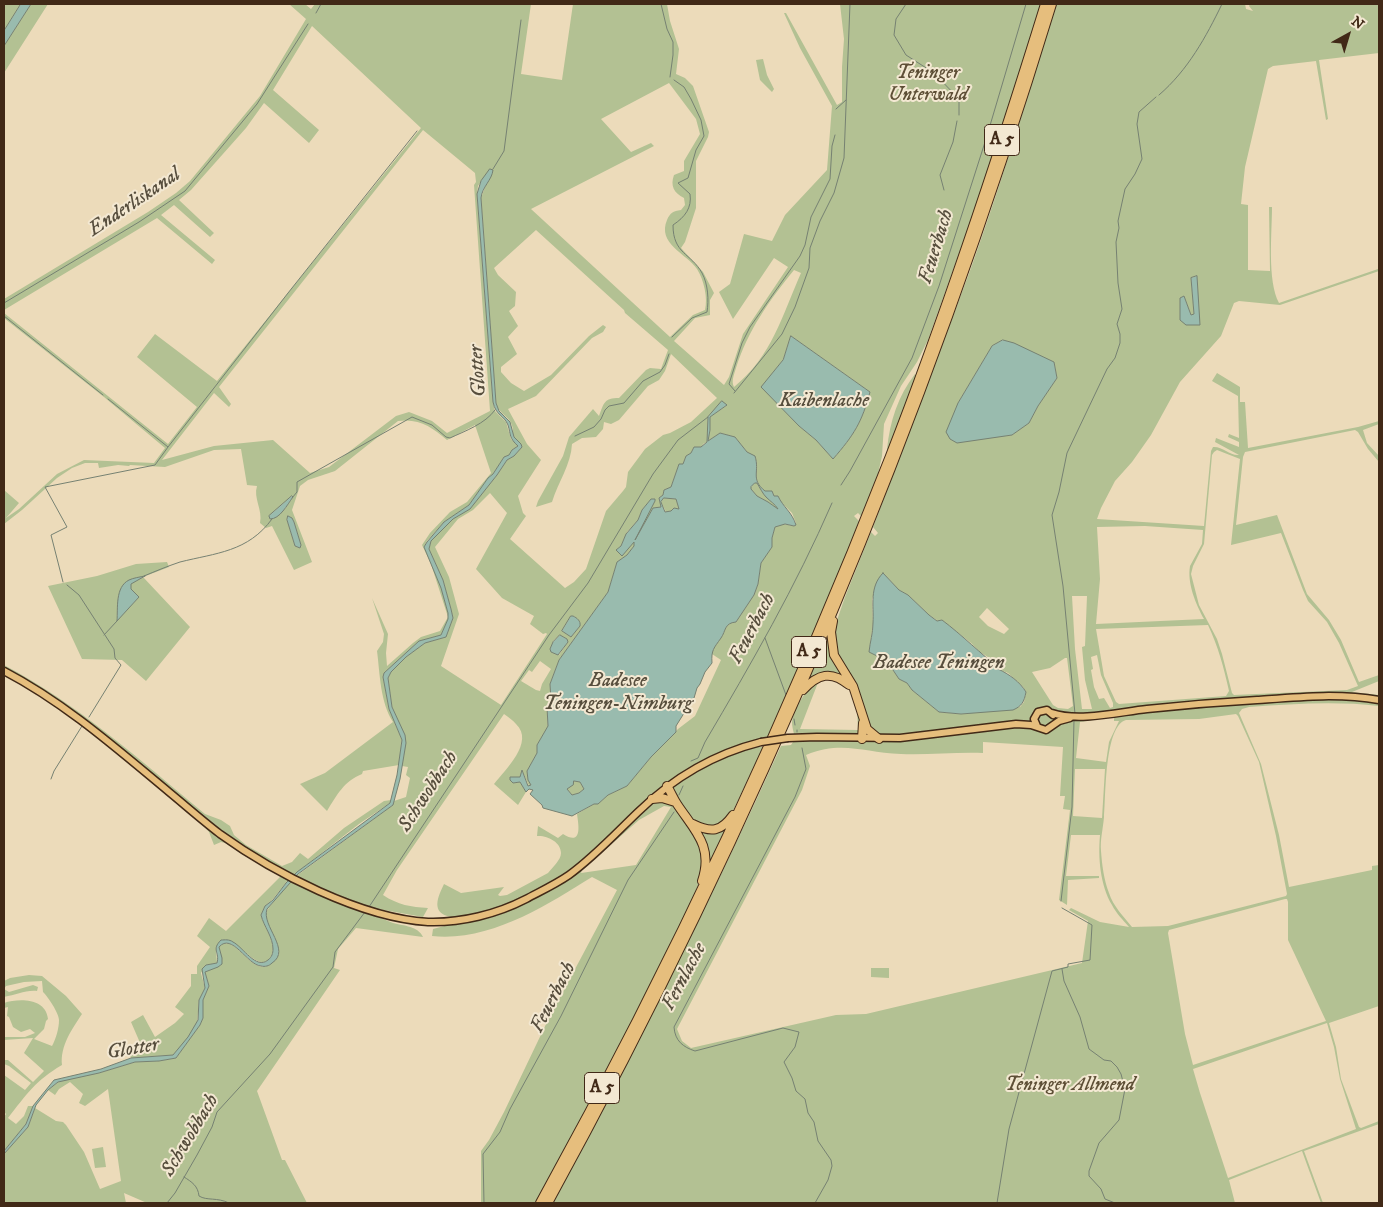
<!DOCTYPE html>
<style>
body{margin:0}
#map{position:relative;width:1383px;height:1207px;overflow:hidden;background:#ecdbba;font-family:"IM FELL DW Pica",serif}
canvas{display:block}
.frame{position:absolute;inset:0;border:5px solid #412917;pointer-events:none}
.north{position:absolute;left:1323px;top:10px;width:50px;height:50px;-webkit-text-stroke:4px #f3e8d2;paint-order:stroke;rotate:39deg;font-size:14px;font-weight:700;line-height:20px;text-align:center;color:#412917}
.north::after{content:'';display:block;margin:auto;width:18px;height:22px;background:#412917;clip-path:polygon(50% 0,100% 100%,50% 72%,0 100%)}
</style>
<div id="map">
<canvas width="1383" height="1207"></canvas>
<div class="frame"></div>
<div class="north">N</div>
</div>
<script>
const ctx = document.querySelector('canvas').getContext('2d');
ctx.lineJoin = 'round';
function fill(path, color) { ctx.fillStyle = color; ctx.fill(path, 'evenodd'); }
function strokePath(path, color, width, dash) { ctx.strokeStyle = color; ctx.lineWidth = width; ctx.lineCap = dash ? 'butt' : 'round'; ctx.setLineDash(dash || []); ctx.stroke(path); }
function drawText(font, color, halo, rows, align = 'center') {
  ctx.font = font + ' "IM FELL DW Pica",serif'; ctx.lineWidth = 4; ctx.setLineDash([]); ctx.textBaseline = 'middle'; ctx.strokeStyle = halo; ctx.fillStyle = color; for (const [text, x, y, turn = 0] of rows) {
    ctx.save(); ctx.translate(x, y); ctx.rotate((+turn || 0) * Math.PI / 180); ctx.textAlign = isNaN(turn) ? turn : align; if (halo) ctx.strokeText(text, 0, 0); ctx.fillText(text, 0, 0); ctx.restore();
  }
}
fill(new Path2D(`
 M 6,4 L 21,4 L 4,31 L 4,7 Z
 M 31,4 L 48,4 L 4,73 L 4,46 Z
 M 289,4 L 305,4 L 311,9 L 315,4 L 531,4 L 521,74 L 562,80 L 573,4 L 667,4 L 670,21 L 679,49 L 676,74 L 685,78 L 693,86 L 709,132 L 708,137 L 696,161 L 696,208 L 685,242 L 681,248 L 703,272 L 714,293 L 710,300 L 710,315 L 695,318 L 674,341 L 724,385 L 729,377 L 743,334 L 788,267 L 774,258 L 733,319 L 719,292 L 730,284 L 744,234 L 772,241 L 785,215 L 827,170 L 832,106 L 800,48 L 784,13 L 786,13 L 837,105 L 842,102 L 842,67 L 844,39 L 840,4 L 1041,4 L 982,189 L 928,340 L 917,362 L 901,386 L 884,424 L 882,456 L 878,474 L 861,516 L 858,513 L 854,516 L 859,521 L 833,588 L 767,738 L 762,739 L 759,747 L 763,747 L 732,813 C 724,826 714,833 699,825 L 695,830 L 702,844 L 704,861 L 703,872 L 692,901 L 611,1064 L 536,1203 L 481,1203 L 481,1151 L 489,1140 L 504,1112 L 548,1020 L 617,890 L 592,877 C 545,906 490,942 432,936 L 433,929 L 452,924 L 451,917 C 430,913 438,897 444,884 L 461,893 L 504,887 L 498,895 L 500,896 L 507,895 L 548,873 C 552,868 561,860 561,853 C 561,842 547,835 537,836 L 538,826 L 558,838 L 563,834 C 582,846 579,827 577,814 L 594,804 L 598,804 L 608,795 L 627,786 L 651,757 L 678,729 L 695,716 L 721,660 L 712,654 C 713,646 718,643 722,636 C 726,629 725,623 736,622 L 754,595 L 758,584 L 761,563 L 772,547 L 772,538 L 775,527 L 783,524 L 794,526 L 796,523 L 792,513 L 781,502 L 778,496 L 774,496 L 772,491 L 765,491 C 750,479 760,472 755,457 L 747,452 L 735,437 L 720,433 L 708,441 L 710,430 L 710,417 L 726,406 L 722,402 L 708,417 L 707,442 L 703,444 L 702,447 L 694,447 L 691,453 L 686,456 L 683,464 L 679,464 L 671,487 L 664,490 L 663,495 L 659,498 L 661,507 L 653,508 L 635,540 L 636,535 L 655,501 L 655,499 L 651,499 L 642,510 L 638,520 L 627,532 L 621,546 L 616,550 L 622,555 L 634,542 L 634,546 L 627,555 L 617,562 L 608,592 L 559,660 L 550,684 L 551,701 L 547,707 L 548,727 L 537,745 L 537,753 L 527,771 L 528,780 L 531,785 L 529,786 L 522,770 L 520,777 L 510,778 L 510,780 L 513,783 L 520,782 L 526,792 L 518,805 L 494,784 C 505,770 535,742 516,724 C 513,720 508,717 504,714 L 397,870 L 383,895 C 398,905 411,907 428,908 L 423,917 L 367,907 L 295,877 L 393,805 L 394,801 L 406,797 L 410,778 L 406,775 L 408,767 L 402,766 L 405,739 L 392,707 L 388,678 L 391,672 L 406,657 L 425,643 L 446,637 L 453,618 L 451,609 L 443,580 L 429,549 L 431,541 L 453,519 L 470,508 L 497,475 L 507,460 L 514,456 L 522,447 L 521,444 C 508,433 516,434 511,423 C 507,415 498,413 496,403 L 481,198 L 487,182 L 483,179 L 478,186 L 477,194 L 493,402 L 495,411 L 506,422 L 511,439 L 518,446 L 512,450 L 509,455 L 504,457 L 493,474 L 488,478 L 469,505 L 444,522 L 427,541 L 424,547 L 441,587 L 448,613 L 448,619 L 441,635 L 419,641 L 384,673 L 383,677 L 389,709 L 402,740 L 399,765 L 363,771 L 362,774 C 344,781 337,795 327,811 L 300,784 L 325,773 L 393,722 C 380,702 380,674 377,651 L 383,642 L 384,634 L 372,598 L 388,634 L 386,653 L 387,666 L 413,643 L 421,637 L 440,631 L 448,617 L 431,564 L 422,545 L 430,533 L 450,512 L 467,502 L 491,473 L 475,425 L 447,440 C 432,427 419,418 398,421 L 335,471 L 308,480 L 300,486 L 292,510 L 312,562 L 294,570 L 272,526 L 266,528 L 260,523 C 263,510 253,498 257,486 L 247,485 L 241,449 L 214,450 L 165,467 L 130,465 L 129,466 L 118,465 L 99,468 L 98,463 L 85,463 L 72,468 L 57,478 L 22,510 L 4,524 L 4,490 L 19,503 L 6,518 L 19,509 L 57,474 L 84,460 L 154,463 L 165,448 L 104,397 L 4,318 L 4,313 L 168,444 L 197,407 L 137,357 L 155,334 L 217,381 L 421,128 L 312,26 L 273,90 L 319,130 L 309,143 L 264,103 L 246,128 L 191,190 L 179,200 L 214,233 L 210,237 L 174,205 L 161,215 L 215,260 L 212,264 L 157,218 L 4,310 L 4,299 L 148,212 L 176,193 L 190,181 L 260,96 L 306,19 ZM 669,83 L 696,119 L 700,134 L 684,161 L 684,171 L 674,175 C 670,186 674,193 684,198 L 685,205 L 681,210 C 673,211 670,213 667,220 C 657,244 686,253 697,269 C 704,280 708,298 705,310 L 693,315 L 670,337 L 531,209 L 654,146 L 651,143 L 631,152 L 601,119 ZM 423,130 L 475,173 L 476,182 L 474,185 L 490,411 L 447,433 L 432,421 L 409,412 L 396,416 L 329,467 L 310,473 L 273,440 L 214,446 L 162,460 L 214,393 L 229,407 L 231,404 L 219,387 ZM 536,230 L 624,310 L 625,313 L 668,350 L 661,369 L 650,368 L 646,370 L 619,398 C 604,398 604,403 599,416 L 593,409 L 569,437 L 563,456 L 538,501 L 536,507 L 552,502 C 558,482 571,465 572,444 L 582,438 L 596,437 L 603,429 L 604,422 L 611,424 L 619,420 L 648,386 L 659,380 L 665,371 L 671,354 L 717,398 L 691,422 L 670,433 L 663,435 L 645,449 L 628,472 L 626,487 L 623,491 L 606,511 L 586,569 L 574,582 L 565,588 L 510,539 L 526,516 L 523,513 L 518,496 L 541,460 L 527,444 L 508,409 L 536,396 L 592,338 L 603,332 L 606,327 L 603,325 L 589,336 L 551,375 L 524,391 L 511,383 L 501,372 L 501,367 L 517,354 L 508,337 L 518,326 L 509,311 L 515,306 L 516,292 L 498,275 L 494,268 ZM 794,270 L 801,273 C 782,316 772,356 734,387 C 731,381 734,375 736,368 C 748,330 769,301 794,270 ZM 791,336 L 870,392 C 862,422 854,435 833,459 L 816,440 L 799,426 L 762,387 L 783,360 ZM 490,493 L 507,513 L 476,569 L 502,598 L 534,616 L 530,624 L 543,634 L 546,633 L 547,634 L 501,705 L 441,666 L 459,614 L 449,577 L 435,547 L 458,519 L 473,510 ZM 292,496 L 293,497 C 287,506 280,518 270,519 L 269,516 ZM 288,516 L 292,518 L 294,522 L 301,545 L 300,548 L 295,546 L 287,520 ZM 571,616 L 573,616 C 577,618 580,621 580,626 L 571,637 L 562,631 ZM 560,635 L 567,639 L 568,642 L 559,655 L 551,652 L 550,649 L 554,640 ZM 540,661 L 551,669 L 542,684 L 540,691 L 536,690 L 521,681 L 529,670 L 532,672 ZM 664,806 L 671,807 L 636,865 L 581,873 L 582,870 L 639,820 Z
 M 1056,4 L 1245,4 L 1246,9 L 1253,11 L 1249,6 L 1250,4 L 1379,4 L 1379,53 L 1319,60 L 1328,119 L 1326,120 L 1316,61 L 1273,66 L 1268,69 L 1245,167 L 1241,204 L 1248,205 L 1248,270 L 1270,271 L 1269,207 L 1272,207 C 1272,232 1267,281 1279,303 L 1378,269 L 1378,225 L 1379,225 L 1379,271 L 1280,305 L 1239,301 L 1234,303 L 1221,336 L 1180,382 L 1151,435 L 1132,462 L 1115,481 L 1101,508 L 1097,519 L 1204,526 L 1211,451 L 1213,447 C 1222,446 1230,456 1239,455 L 1215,442 L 1216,438 L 1239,447 L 1239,442 L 1228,437 L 1229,434 L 1239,438 L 1238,396 L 1212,381 L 1217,373 L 1240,387 L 1240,402 L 1245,402 L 1248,448 L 1358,427 L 1379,421 L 1379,424 L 1363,430 L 1367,443 L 1379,456 L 1379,462 L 1368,449 L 1358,432 L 1355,430 L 1245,452 L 1243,457 L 1236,525 L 1277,515 L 1307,594 L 1329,620 L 1341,640 L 1359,682 L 1379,675 L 1379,681 L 1352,692 L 1379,695 L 1379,706 C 1335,701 1293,704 1249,707 L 1242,709 L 1239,713 L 1261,764 L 1279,835 L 1289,887 L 1372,870 L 1372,866 L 1379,865 L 1379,1006 L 1329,1023 L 1336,1047 L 1341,1079 L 1359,1127 L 1361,1128 L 1379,1121 L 1379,1124 L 1304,1151 L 1323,1203 L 1321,1203 L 1302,1151 L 1229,1180 L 1235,1203 L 552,1203 C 633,1053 711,901 781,746 L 791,745 L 797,736 L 834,735 L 798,733 L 794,734 C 793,730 792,726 792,722 C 794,707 807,688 819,680 L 800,729 L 858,730 L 857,710 L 837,656 L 834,629 L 845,597 L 871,532 L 875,536 L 878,533 L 873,527 C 906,441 939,354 971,268 C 1002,181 1029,92 1056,4 ZM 1197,276 L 1197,277 L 1199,325 L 1180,320 L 1180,298 L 1184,296 L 1191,315 L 1194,314 L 1191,278 ZM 1003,340 L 1054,362 L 1057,378 L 1038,406 L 1029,423 L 1012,435 L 996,436 L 958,403 L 992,346 ZM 1217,450 L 1240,459 L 1231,545 L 1281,533 L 1303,590 L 1308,601 L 1327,622 L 1339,643 L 1358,686 L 1347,690 L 1234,695 L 1232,693 L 1222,654 L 1217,639 L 1199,605 L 1191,574 L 1193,566 L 1204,544 L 1212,455 L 1214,452 ZM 1145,526 L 1203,530 L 1202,544 L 1190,566 C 1187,584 1196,604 1204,619 L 1096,624 L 1100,579 L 1097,527 ZM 883,573 L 899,590 L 908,595 L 929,615 L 938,621 L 942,620 L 971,643 L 980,652 L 991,659 L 998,669 L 1008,673 L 1023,687 L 1026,692 L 1024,702 L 1020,707 L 961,714 L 939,712 L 912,690 L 907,683 L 899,679 L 887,661 L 869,652 L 873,624 L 872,599 ZM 1072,596 L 1087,596 L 1085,646 L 1082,647 L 1085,680 L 1092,709 L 1082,709 L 1075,649 ZM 987,608 L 1009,629 L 1004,634 L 988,626 L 979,617 ZM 1208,625 C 1218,646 1224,668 1229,691 L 1226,696 L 1119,704 L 1116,702 L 1104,676 L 1096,629 ZM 1097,655 L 1101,675 L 1113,703 L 1113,707 L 1110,708 L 1104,698 L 1099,699 L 1094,687 L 1091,670 L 1093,669 L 1091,657 ZM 1065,658 L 1067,658 L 1073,706 L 1068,709 L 1058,708 L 1053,705 L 1032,672 L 1050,668 ZM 1236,714 L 1238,716 L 1259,762 L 1276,836 L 1287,894 L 1286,896 L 1168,926 L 1132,927 C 1124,917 1113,906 1109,893 C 1104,880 1102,865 1101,851 C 1100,840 1103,829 1104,817 C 1106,798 1104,726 1126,720 L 1199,719 ZM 1114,717 L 1114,721 L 1119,721 L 1109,742 L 1106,762 L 1076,758 L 1080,722 ZM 983,742 L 1063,747 L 1060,796 L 1065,796 L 1063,809 L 1070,810 L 1059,900 L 1067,905 L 1068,880 L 1099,878 L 1099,876 L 1066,876 L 1071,835 L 1100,835 C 1098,857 1100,885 1112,905 C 1116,913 1123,920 1129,927 L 1100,922 L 1071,908 L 1069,910 L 1088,921 L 1082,963 L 866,1014 L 836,1015 L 691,1048 L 682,1041 L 677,1029 L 802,790 L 810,766 L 806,755 C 843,740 864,753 901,754 C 928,755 956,752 983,753 ZM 1075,769 L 1105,769 L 1102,818 L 1073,816 ZM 1285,899 L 1287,899 L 1288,902 L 1288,940 L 1326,1021 L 1193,1065 L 1185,1034 L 1168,933 L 1169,930 ZM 1327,1023 L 1334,1047 L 1340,1079 L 1356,1129 L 1228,1178 L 1200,1093 L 1193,1069 Z
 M 763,59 L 767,75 L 774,89 L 772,92 L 760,80 L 756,60 Z
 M 915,374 L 916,376 L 888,450 L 887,449 C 890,421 898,396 915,374 Z
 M 755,483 L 757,483 C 760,488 763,494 767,497 C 771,502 775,504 779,510 L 768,502 L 757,496 L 751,489 L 751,487 Z
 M 664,498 L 676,499 L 679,509 L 674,508 L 671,511 L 666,512 L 661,502 Z
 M 167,562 L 169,567 L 143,577 L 190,627 L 146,681 L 122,660 L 82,659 L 48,586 L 97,576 L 136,564 ZM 142,577 L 130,584 L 131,589 L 139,597 L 117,620 C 118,598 117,581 142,577 Z
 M 829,631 L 846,680 L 838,675 L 808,681 Z
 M 4,665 C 78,704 141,761 205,814 L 221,820 L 230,826 L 234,835 L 246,845 L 282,866 L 292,862 L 300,853 L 308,859 L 344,828 L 384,801 L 391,800 L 390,803 L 359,824 L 291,877 L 287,879 L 288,880 L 273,899 L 265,906 L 261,915 C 264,927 273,938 273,949 C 273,954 271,957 268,960 C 255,970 240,940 224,940 L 216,950 L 217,963 L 206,965 L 201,973 L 205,988 L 199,1000 L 197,1024 L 185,1042 L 173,1055 L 131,1058 L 128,1052 L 141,1045 L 131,1022 L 143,1015 L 155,1037 L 175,1023 L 184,1014 L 175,1007 L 191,986 L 191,974 L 197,974 L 197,966 L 210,947 L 197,936 L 209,918 L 226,931 L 281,876 L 245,856 L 225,843 L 221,842 L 214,845 L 209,832 L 197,818 L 106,742 L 27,685 L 4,675 Z
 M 574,781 L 580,782 L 584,789 L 579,793 L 572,795 L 567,789 Z
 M 728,826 L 708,870 L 699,828 Z
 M 291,882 C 319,895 346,906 376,916 C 382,918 387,921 393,923 C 404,926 418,926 423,937 L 356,928 L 338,949 L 334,968 L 340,970 L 257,1091 L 282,1160 L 285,1160 L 307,1203 L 147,1203 L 124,1193 L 126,1203 L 4,1203 L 4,1154 L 28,1127 L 35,1108 L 56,1121 L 63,1122 L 66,1125 L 84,1152 L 100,1189 L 121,1181 L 108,1089 L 85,1106 L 79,1103 L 83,1094 L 70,1082 L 59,1089 L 55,1095 L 48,1090 L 61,1080 L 99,1073 L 135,1062 L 159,1061 L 176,1058 L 200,1025 L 203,1018 L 203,1000 L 209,986 L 205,972 L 221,965 L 219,947 C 234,931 249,973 267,966 C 272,964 275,958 279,954 C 278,945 276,939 271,932 C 268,926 264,919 266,913 C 266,910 287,885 291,882 Z
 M 871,968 L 889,968 L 889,978 L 871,977 Z
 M 29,975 L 42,976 L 66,996 L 82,1014 C 72,1029 60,1046 62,1065 C 36,1080 26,1095 8,1118 L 16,1124 L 24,1116 L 28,1106 L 33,1106 L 26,1124 L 4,1151 L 4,1117 L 6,1114 L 4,1112 L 4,1075 L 25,1090 L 31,1083 L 9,1066 L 4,1064 L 4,1060 L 8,1060 L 33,1082 L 44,1071 L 24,1053 L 33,1038 L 4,1040 L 4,1037 L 25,1037 L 35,1033 L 30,1029 L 21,1032 L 13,1027 L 9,1017 L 7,1016 L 8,1007 L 4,1008 L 4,1003 C 19,998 46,998 48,1019 L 46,1021 L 44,1029 L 34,1039 L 52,1046 C 56,1039 59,1028 59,1020 C 59,1013 48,997 43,992 L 42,981 L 24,982 L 6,986 L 4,989 L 4,981 L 10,978 Z
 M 33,985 L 38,987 L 37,991 C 25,990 16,995 4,997 L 4,989 L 9,992 Z
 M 103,1147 L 106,1167 L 95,1168 L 92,1149 Z`), '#b3c193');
const water = new Path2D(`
 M 21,4 L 31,4 L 4,46 L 4,31 Z
 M 490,169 L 493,170 C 492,180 482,187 481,198 L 496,403 L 499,411 L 510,422 L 514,437 L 521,444 L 522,447 L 514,456 L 507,460 L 497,475 L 470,509 L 453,519 L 431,541 L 429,549 L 443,580 L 451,609 L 453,618 L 446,637 L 425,643 L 406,657 L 391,672 L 388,678 L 392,707 L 405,735 L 406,743 L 400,779 L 393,805 L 298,874 L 267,909 C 261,926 292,950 272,963 C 269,966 265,967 261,966 C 247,965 232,932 219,947 L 222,958 L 222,964 L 218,967 L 205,972 L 209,986 L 203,1000 L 203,1018 L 200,1025 L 176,1058 L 159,1061 L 135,1062 L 99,1073 L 58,1082 L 48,1090 L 36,1105 L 28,1127 L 4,1154 L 4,1151 L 26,1124 L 33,1106 L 54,1080 L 101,1069 L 131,1058 L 173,1055 L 188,1037 L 198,1020 L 199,1000 L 205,988 L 202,969 L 206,965 L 217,963 C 220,952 211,950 221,940 C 225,940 229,939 233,942 C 243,947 256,970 268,960 C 272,957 273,953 273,949 C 273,937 264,927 261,915 L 265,906 L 273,900 L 286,883 L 297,872 L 390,803 L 397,775 L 402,740 L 389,709 L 383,677 L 384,673 L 419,641 L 441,635 L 448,619 L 448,613 L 441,588 L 424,547 L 427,542 L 444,522 L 469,505 L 488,478 L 493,474 L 504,457 L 509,455 L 512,450 L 518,446 C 509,438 511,435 508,425 C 504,415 496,416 493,402 L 477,194 L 481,181 Z
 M 1197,276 L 1200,325 L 1186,325 L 1180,320 L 1180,298 L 1184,296 L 1191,315 L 1194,314 L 1191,278 Z
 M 791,336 L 870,392 C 862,422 854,435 833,459 L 816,440 L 799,426 L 761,387 L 783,360 Z
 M 1003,340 L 1014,343 L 1054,362 L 1057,378 L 1038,406 L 1029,423 L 1012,435 L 957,443 L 950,439 L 946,432 L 958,403 L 992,346 Z
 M 722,401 L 727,405 L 710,417 L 710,430 L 708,441 L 720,433 L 735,437 L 747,452 L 755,456 C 760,472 750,479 765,491 L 772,491 L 774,496 L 778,496 C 783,507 792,512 796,525 L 794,526 L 785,524 L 775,527 L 772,538 L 772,547 L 761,563 L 758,584 L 754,595 L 736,622 C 724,623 726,631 721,638 C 714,648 711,650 712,663 L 705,672 L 700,684 L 697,688 L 694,698 L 688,703 L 686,710 L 676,726 L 676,732 L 651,757 L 627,786 L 608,795 L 598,804 L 594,804 L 572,816 L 543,808 L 542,805 L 530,794 L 533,790 L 529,789 L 526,792 L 520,782 L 513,783 L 510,780 L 510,777 L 520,777 L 522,770 L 528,786 L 531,785 L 528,780 L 527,771 L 537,753 L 537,745 L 548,726 L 547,707 L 551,701 L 550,684 L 559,660 L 608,592 L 617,562 L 627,555 L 634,546 L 634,542 L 622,556 L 616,550 L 621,546 L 626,534 L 638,520 L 642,510 L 651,499 L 655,499 L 655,501 L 635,540 L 653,508 L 661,507 L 659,498 L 663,495 L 664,490 L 671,487 L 679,464 L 683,464 L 686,456 L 691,453 L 694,447 L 701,447 L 707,442 L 708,417 ZM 755,483 L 757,483 C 760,488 763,494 766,497 C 771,502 775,504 778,509 L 768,502 L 757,496 L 751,489 L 751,487 ZM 664,498 L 676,499 L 679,509 L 674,508 L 671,511 L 665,512 L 661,502 ZM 574,781 L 580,782 L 584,789 L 579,793 L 572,795 L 567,789 L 573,785 Z
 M 292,496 L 293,497 C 287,505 280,519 270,519 L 269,516 Z
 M 288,516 L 292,518 L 294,522 L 301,545 L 300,548 L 295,546 L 287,520 Z
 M 883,573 L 899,590 L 908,595 L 929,615 L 937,621 L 942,620 C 962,635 981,654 999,668 L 998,669 C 1009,674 1020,682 1026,692 C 1024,702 1022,706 1013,710 L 961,714 L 939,712 L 912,690 L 907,683 L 899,679 L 887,661 L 869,652 C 870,642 873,633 873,623 C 874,605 869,587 883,573 Z
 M 145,576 L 131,584 L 131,589 L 139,597 L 117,621 C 118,608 115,587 129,580 C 133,578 140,577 145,576 Z
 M 571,616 L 573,616 C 577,618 581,621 580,626 L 571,637 L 562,631 Z
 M 560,635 L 567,639 L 568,642 L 558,655 L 551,652 L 550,649 L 553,642 Z`);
fill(water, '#99bbae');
strokePath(water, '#768172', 1);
strokePath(new Path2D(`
 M 661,4 L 667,29 L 673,42 L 673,55 L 670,77
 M 906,4 L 896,19 L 894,35 L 906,55 L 934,73 L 959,99 L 959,115
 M 316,13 L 321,4
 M 1159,95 C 1188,70 1206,37 1222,4
 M 836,109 L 846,100
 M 493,169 L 504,151 L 521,20
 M 944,190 L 940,175 L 953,142 L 957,121
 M 4,303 L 139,222 L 185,191 L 257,104 L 308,24
 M 4,316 L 103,395
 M 672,337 L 692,318 L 707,312 C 709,300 708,284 702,273 C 691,253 673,254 673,225 C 685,217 692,208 690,194 L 678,183 L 688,178 L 696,150 L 704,136 L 701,120 L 691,99 L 684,87 L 674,80
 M 735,391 L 729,384 L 742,343 L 750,327 L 800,256 L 805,245 L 811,217 L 830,179 L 832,146 L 835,135
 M 734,393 L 782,334 L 795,307 L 809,268 L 810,248 L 820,221 L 834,193 L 844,158 L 850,4
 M 575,436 L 594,427 L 601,419 L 605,410 L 609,406 L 624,403 L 643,381 L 660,372 L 665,365 L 669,354
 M 168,447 L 288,293 L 417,131
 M 841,485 L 850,471 L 912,358 L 939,286 L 986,139 L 1026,4
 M 292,498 L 297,492 L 297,482 L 412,417 L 432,425 L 446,437 L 450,438 C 465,431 485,424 495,410
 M 144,576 C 156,571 168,566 180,562 C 216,553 248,552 272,519
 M 63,582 L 51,535 L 67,527 L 45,487 L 155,465 L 168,447 L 108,399
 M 67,585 L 79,595 L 114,649 L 115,658 L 121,665 L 89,717
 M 104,635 L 117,621
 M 765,638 L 786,695
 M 1075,714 L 1063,586 L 1052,515 L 1059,492 L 1067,453 L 1107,369 L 1115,358 L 1120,343 L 1120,334 L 1117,324 L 1122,309 L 1118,283 L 1116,242 L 1119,228 L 1118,221 L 1125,189 L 1135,174 L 1142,159 L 1137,124 L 1139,112 L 1156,97
 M 794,719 L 795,725
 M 797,730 L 797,732
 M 802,748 L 806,769 L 795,797 L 674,1027 C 675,1041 683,1047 695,1051 L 783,1028 L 799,1032 L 795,1047 L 784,1062 L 792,1078 L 796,1091 L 805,1099 L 808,1113 L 814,1122 L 818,1141 L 831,1160 L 832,1166 L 828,1180 L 815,1203
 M 691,761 L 698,758 L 705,742 C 751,664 796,586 832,503
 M 51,779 L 54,771 L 82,726
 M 679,795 L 683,786
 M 1061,901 L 1072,807 L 1074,720
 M 369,907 L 549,635 L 588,583 L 653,474 L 678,440 L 708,417
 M 1062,969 L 1064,981 L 1080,1017 L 1089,1049 L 1104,1060 L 1111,1061 L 1117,1067 L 1121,1074 L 1125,1089 L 1119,1120 L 1099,1143 L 1089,1171 L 1089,1176 L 1101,1189 L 1105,1199 L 1115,1203
 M 184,1177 C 192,1182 198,1186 199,1196 C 207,1201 217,1197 229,1203
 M 167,1203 L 175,1193 L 197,1155 L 212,1127 L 217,1112 L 270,1054 L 333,967 L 335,952 L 365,912
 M 484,1203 L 483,1154 L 500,1132 L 510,1109 L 561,1016 L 628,880 L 674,812
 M 997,1203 L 1009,1129 L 1052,971 L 1068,967 L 1068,964 L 1090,960 L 1092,925 L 1062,908`), '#768172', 1);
const major = new Path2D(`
 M 4,671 C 65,703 116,748 169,792 C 186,806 203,821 220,834 C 274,873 361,918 428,922 C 461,923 497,914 526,899 C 541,891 556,884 569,875 C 594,857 616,833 638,812 C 673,778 713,754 761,742
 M 1052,713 C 1079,722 1119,712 1147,709 C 1184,705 1221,702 1257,700 C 1298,697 1338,693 1379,700
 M 1037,726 L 1034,719 L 1038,712 L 1047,710 L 1053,715
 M 788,738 L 817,737 L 900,738 L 1016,724 L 1031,725 L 1046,730 L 1059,721 L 1070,718`);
const highway = new Path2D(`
 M 833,621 L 831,632 L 834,655 L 853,686 L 867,729 L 879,739
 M 803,690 C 818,674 831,670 849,685
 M 862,739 L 863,723
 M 667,786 C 671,792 673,798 677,804 C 694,830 714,846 702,881
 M 652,799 L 662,798 L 675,802
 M 693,824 C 711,833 721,832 733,815
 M 540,1203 C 673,962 790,712 890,456 C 948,307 998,156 1045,4
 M 548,1203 C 757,822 925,420 1052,4`);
strokePath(major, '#412917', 9);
strokePath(highway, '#412917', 10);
strokePath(major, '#e6be7d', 6);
strokePath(highway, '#e6be7d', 8);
const majorBridge = new Path2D(`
 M 761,742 L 788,738`);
strokePath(majorBridge, '#412917', 9, []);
strokePath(majorBridge, '#e6be7d', 6);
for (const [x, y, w] of [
 [1002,140,35],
 [809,652,35],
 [602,1088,35]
]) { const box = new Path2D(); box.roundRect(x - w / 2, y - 15.5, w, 31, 4); ctx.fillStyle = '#f3e8d2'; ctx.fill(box); strokePath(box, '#412917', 1); }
drawText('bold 18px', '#412917', null, [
 ["A 5",1002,140],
 ["A 5",809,652],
 ["A 5",602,1088]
]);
drawText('italic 19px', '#5e4f36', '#f3e8d2', [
 ["Teninger",928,74],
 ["Unterwald",928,96],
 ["Teninger Allmend",1070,1086]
]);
drawText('italic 20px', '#574e3d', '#f3e8d2', [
 ["Enderliskanal",135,203,-34],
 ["Feuerbach",937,247,-73],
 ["Glotter",479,371,-94],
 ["Kaibenlache",824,402],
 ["Feuerbach",753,629,-62],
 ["Badesee Teningen",939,664],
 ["Badesee",618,682],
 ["Teningen-Nimburg",618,705],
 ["Schwobbach",429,792,-57],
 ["Fernlache",685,977,-62],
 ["Feuerbach",554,998,-63],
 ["Glotter",133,1050,-10],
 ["Schwobbach",191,1136,-59]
]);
</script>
